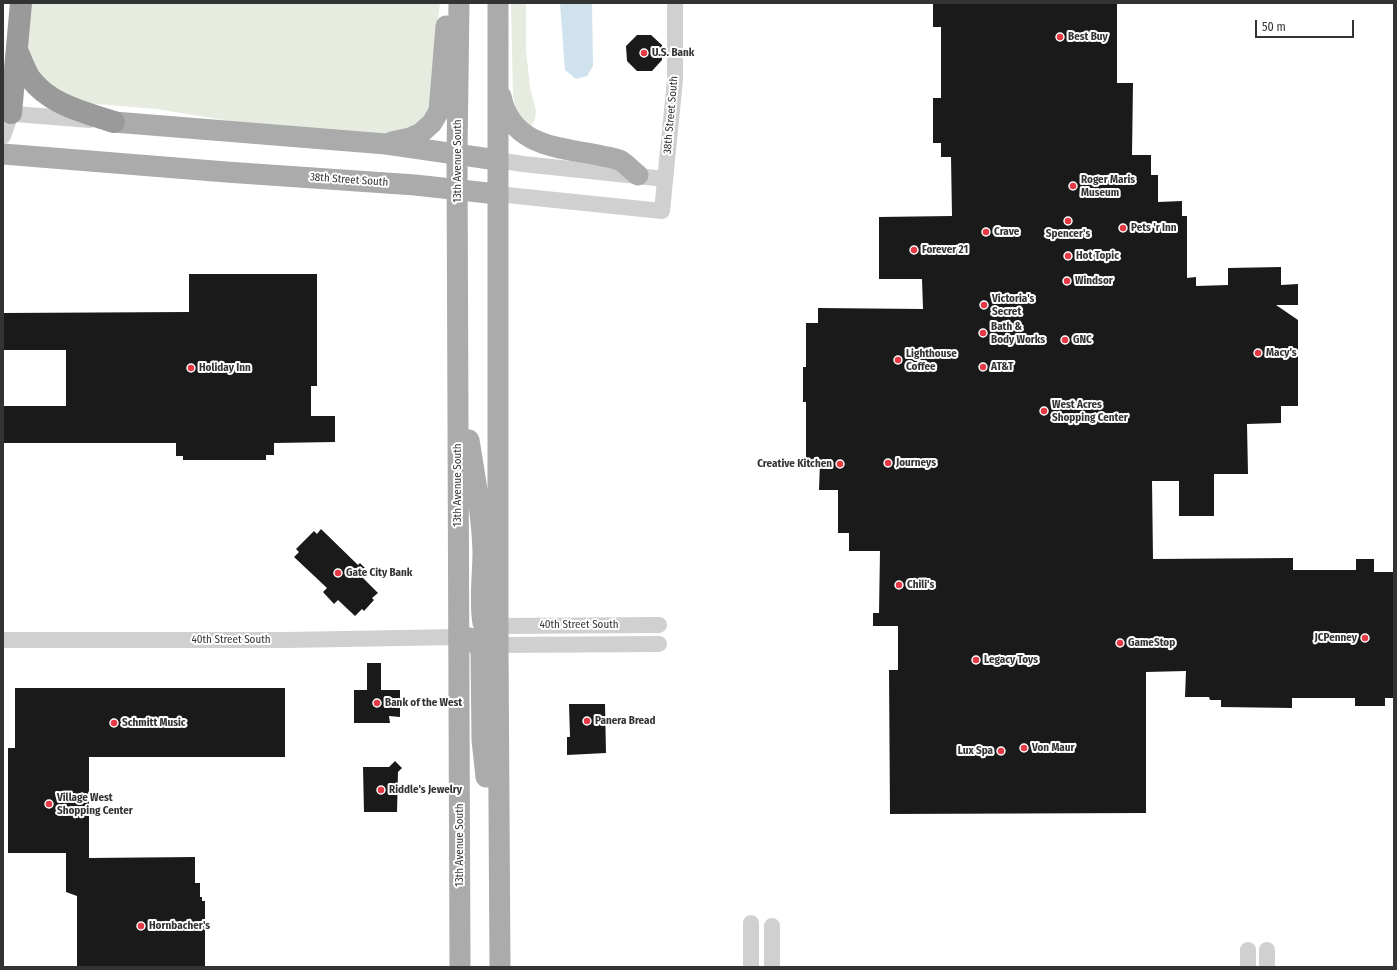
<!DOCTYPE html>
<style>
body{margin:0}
#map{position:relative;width:1397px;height:970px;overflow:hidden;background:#fff;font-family:"Fira Sans Condensed",sans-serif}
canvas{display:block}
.frame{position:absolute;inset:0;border:4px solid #333;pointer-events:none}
.scale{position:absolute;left:1255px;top:20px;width:99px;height:18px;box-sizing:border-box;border:2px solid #333;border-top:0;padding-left:5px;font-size:12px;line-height:14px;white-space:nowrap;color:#333;-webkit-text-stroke:3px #fff;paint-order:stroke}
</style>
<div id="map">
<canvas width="1397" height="970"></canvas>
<div class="frame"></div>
<div class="scale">50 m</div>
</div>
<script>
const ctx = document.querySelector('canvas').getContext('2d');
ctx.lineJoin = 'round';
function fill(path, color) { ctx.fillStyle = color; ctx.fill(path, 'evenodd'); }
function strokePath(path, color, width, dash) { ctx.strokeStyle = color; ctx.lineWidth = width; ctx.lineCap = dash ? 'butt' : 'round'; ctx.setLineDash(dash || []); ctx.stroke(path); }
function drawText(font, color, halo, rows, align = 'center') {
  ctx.font = font + ' "Fira Sans Condensed",sans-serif'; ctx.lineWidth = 4; ctx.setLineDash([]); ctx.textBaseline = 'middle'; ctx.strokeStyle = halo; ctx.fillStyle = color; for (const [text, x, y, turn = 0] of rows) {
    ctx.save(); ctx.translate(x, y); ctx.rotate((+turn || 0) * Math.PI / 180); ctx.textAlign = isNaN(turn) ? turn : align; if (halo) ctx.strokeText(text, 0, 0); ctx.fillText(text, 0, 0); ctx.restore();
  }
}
fill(new Path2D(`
 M 25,3 L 440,3 L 436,38 L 434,102 L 416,127 L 383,135 L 255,125 L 156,109 L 84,103 L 57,92 L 30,65 L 24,38 Z
 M 511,3 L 526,3 L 526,50 L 530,87 L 536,111 L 535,119 L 531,127 L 518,117 L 513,96 Z`), '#e6ecdf');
fill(new Path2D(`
 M 560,3 L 592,3 L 593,66 L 587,76 L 576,79 L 565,70 Z`), '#cfe2ee');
fill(new Path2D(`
 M 933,3 L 1117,3 L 1117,83 L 1133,83 L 1132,155 L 1151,155 L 1151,175 L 1158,175 L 1158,202 L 1182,201 L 1182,216 L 1187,216 L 1187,278 L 1196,277 L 1196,286 L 1228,285 L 1228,268 L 1281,267 L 1281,285 L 1298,284 L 1298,305 L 1276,305 L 1298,320 L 1298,406 L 1281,406 L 1281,423 L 1247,424 L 1248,474 L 1214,474 L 1214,516 L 1179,516 L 1179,481 L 1152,481 L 1153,559 L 1293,558 L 1293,570 L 1356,570 L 1356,559 L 1374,559 L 1374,572 L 1394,572 L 1394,698 L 1385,698 L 1385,706 L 1355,706 L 1355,698 L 1292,698 L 1292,708 L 1221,707 L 1221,700 L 1210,700 L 1209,697 L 1185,697 L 1186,671 L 1146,672 L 1146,813 L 890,814 L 889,670 L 898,670 L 898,626 L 873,626 L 873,613 L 879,613 L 880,551 L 849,551 L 849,533 L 838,533 L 838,490 L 819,490 L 820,461 L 806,461 L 806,402 L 803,402 L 803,367 L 806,367 L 806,323 L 818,323 L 818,308 L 923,309 L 922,279 L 879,279 L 879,217 L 952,216 L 951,157 L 941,157 L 941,143 L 933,143 L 933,98 L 941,98 L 941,27 L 933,27 Z
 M 637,35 L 651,35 L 662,45 L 662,60 L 652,71 L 637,71 L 627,61 L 626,46 Z
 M 189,274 L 317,274 L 317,386 L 311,386 L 311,416 L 335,416 L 335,442 L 274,443 L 274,455 L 266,455 L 266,460 L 183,460 L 183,456 L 176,456 L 176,443 L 3,443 L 3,406 L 66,406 L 66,350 L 3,350 L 3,313 L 189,312 Z
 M 321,529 L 358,565 L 360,563 L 367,570 L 362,577 L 378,593 L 372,598 L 374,600 L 364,611 L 362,609 L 355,616 L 338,600 L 334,604 L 323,592 L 327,588 L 294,557 L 299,552 L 296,549 L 314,531 L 317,534 Z
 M 367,663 L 381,663 L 381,690 L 400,690 L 400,717 L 389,716 L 390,723 L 354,723 L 354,690 L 367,690 Z
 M 15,688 L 285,688 L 285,757 L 89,757 L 89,858 L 195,857 L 195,883 L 200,883 L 200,897 L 202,897 L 202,901 L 205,901 L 205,967 L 77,967 L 77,896 L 66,892 L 66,853 L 8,853 L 8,748 L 15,748 Z
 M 569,704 L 605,704 L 606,753 L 567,755 L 567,737 L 570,737 Z
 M 395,761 L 402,768 L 398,772 L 397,812 L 364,812 L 363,767 L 389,767 Z`), '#1a1a1a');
strokePath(new Path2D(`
 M 3,113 L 90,120
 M 3,136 L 11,113
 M 497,160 L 523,164 L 665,179
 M 497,194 L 662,211 L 675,80 L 675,3
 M 498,626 L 659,625
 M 3,640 L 286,640 L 459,637
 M 498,645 L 659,644
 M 772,926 L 772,967
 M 1248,950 L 1248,967
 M 751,967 L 751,923
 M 1267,967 L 1267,950`), '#d0d0d0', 16);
strokePath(new Path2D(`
 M 459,3 L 457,154 L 460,967
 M 498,3 L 498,645 L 500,967
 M 501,96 C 511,146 557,147 598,155 C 604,157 613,157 619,160 C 626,163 632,171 638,175
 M 114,122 L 386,144 L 497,160
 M 392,142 L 410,138 L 421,133 L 432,123 L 439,111 L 446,26
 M 3,154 L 226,172 L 415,185 L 497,194
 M 469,440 C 475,477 482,515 483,552 C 483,574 479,602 483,623 C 485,632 491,639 498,645
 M 459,637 C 473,637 474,638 481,651 L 482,740 L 486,777`), '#ababab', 21);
strokePath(new Path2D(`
 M 17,50 C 21,59 25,70 30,78 C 50,105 84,112 114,122
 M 11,113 L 21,3`), '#9a9a9a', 22);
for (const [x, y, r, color] of [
 [1060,37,4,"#e63946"],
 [644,53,4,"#e63946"],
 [1073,186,4,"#e63946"],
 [1068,221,4,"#e63946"],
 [1123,228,4,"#e63946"],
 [986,232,4,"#e63946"],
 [914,250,4,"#e63946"],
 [1068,256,4,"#e63946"],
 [1067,281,4,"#e63946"],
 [984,305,4,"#e63946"],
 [983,333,4,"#e63946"],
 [1065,340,4,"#e63946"],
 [1258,353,4,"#e63946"],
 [898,360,4,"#e63946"],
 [983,367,4,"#e63946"],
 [191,368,4,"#e63946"],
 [1044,411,4,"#e63946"],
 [888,463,4,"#e63946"],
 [840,464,4,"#e63946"],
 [338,573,4,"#e63946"],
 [899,585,4,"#e63946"],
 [1365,638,4,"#e63946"],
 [1120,643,4,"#e63946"],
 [976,660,4,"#e63946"],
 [377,703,4,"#e63946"],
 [587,721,4,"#e63946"],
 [114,723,4,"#e63946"],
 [1024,748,4,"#e63946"],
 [1001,751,4,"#e63946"],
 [381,790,4,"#e63946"],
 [49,804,4,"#e63946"],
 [141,926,4,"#e63946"]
]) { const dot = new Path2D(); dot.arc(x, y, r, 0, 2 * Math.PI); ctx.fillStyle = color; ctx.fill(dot); strokePath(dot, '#fff', 1.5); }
drawText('bold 11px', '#333', '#fff', [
 ["Best Buy",1068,37],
 ["U.S. Bank",652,53],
 ["Roger Maris",1081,180],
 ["Museum",1081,193],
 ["Pets 'r Inn",1131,228],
 ["Crave",994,232],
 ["Spencer's",1068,234,"center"],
 ["Forever 21",922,250],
 ["Hot Topic",1076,256],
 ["Windsor",1075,281],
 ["Victoria's",992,299],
 ["Secret",992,312],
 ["Bath &",991,327],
 ["Body Works",991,340],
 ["GNC",1073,340],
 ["Macy's",1266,353],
 ["Lighthouse",906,354],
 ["Coffee",906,367],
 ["AT&T",991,367],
 ["Holiday Inn",199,368],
 ["West Acres",1052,405],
 ["Shopping Center",1052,418],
 ["Journeys",896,463],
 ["Creative Kitchen",832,464,"right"],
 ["Gate City Bank",346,573],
 ["Chili's",907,585],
 ["JCPenney",1357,638,"right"],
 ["GameStop",1128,643],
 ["Legacy Toys",984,660],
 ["Bank of the West",385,703],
 ["Panera Bread",595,721],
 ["Schmitt Music",122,723],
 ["Von Maur",1032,748],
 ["Lux Spa",993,751,"right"],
 ["Riddle's Jewelry",389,790],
 ["Village West",57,798],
 ["Shopping Center",57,811],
 ["Hornbacher's",149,926]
], 'left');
drawText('11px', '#333', '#fff', [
 ["38th Street South",671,115,-85],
 ["13th Avenue South",458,161,-90],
 ["38th Street South",349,180,4],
 ["13th Avenue South",458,485,-90],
 ["40th Street South",579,625],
 ["40th Street South",231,640],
 ["13th Avenue South",460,845,-90]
]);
</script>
